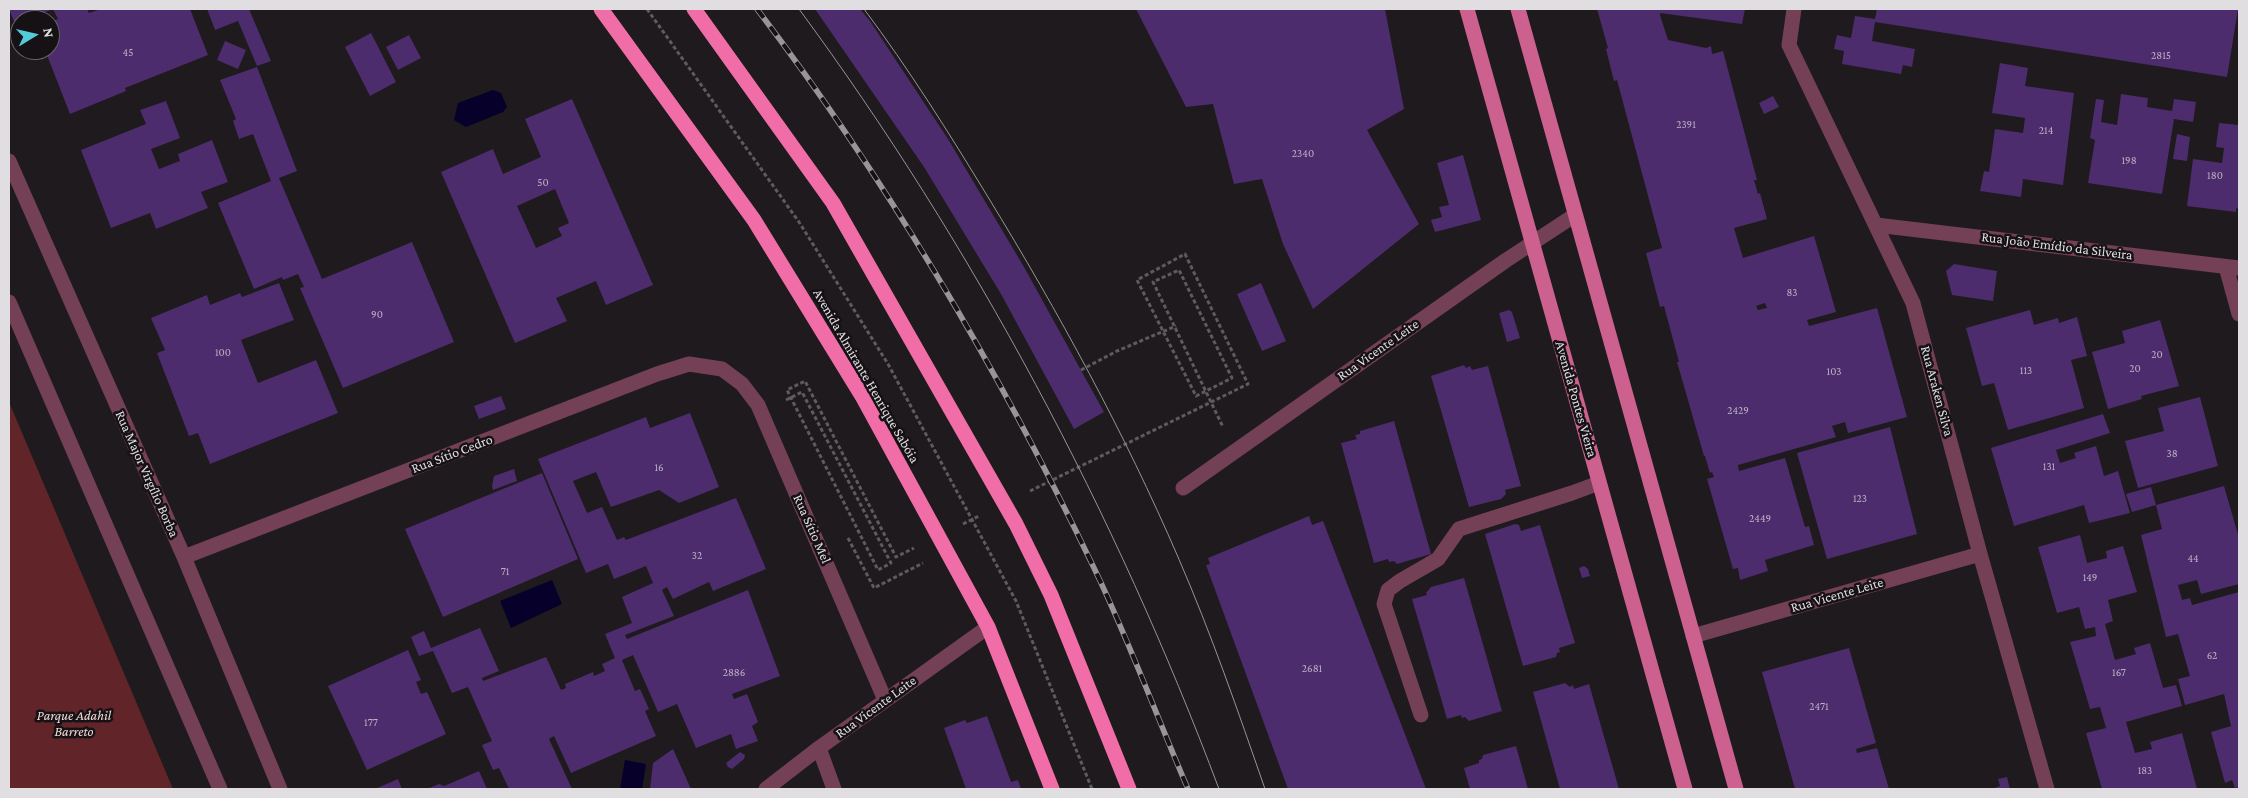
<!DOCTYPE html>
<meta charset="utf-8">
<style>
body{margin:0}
#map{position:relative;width:2248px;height:798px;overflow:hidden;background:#1e1a1d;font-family:"Crimson Pro",serif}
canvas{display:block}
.frame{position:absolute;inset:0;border:10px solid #e1dee1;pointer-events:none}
.north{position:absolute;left:10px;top:10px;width:50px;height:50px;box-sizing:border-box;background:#151114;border:1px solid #676366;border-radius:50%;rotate:81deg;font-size:14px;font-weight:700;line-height:20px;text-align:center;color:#e1dee1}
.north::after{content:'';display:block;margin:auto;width:18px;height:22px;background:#53cbda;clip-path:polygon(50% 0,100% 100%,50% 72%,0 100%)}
</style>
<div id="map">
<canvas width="2248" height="798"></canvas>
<div class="frame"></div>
<div class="north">N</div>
</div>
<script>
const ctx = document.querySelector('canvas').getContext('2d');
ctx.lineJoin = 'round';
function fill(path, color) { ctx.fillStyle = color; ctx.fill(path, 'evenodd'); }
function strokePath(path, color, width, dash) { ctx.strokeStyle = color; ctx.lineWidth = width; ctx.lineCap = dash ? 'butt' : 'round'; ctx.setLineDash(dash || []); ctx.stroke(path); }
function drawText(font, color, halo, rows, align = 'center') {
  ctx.font = font + ' "Crimson Pro",serif'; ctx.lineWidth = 5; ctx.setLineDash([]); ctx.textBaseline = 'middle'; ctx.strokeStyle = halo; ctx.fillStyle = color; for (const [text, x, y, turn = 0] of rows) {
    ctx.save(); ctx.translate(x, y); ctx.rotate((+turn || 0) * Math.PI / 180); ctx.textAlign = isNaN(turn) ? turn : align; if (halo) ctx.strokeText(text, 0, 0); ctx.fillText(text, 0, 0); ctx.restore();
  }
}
fill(new Path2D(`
 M 9,402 L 173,789 L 9,789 Z`), '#612529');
fill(new Path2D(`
 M 493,90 L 501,93 L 507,107 L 503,112 L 466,127 L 454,120 L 458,103 Z
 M 552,580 L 562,604 L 511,628 L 500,601 Z
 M 625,760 L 646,764 L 642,789 L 620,789 Z`), '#07002a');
fill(new Path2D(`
 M 9,9 L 87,9 L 89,13 L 101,9 L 190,9 L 208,55 L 125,88 L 126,91 L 70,114 L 45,50 L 50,50 L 50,22 L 58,19 L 53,9 L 26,20 L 20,20 L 20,23 L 15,24 Z
 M 207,9 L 249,9 L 271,61 L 257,66 L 238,21 L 215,30 Z
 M 815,9 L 860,9 L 870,21 L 948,139 L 1024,267 L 1104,412 L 1074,429 L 1001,294 L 924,167 Z
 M 1136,9 L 1385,9 L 1404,109 L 1367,130 L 1419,224 L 1313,309 L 1283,244 L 1262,179 L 1234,184 L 1213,104 L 1186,107 Z
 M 1597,9 L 1745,9 L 1742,24 L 1660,13 L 1660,15 L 1668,40 L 1706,48 L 1711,46 L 1712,54 L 1723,51 L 1757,180 L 1754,180 L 1758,194 L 1760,193 L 1767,219 L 1734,228 L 1743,258 L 1814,236 L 1836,312 L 1807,320 L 1809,326 L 1877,308 L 1907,417 L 1848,433 L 1845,422 L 1832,426 L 1836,437 L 1738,465 L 1739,471 L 1785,458 L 1805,527 L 1809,526 L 1814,545 L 1765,560 L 1768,571 L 1740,580 L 1738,568 L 1733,569 L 1707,479 L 1714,477 L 1712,472 L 1710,473 L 1705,456 L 1704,456 L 1677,362 L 1679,362 L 1664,306 L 1660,307 L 1646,253 L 1662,248 L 1617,80 L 1614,81 L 1606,49 L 1608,48 ZM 1765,303 L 1767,308 L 1758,310 L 1756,306 Z
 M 1877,9 L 2238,9 L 2227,77 L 1875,22 L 1872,41 L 1915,49 L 1912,67 L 1903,65 L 1901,74 L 1842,64 L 1844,51 L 1834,49 L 1837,35 L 1851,38 L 1855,16 L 1875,19 Z
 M 371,33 L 396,82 L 370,96 L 345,47 Z
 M 409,35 L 421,58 L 398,70 L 386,47 Z
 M 225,41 L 246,50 L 238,69 L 217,60 Z
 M 2000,63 L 2028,68 L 2025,86 L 2074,93 L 2063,185 L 2023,179 L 2021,197 L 1980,191 L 1984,171 L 1989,172 L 1995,129 L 2023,133 L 2025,118 L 1992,113 Z
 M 257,67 L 297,171 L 279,178 L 322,279 L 412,242 L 454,342 L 343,388 L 300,288 L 304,287 L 298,274 L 283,280 L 282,277 L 254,289 L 218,203 L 271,181 L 253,134 L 239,139 L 233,121 L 236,119 L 220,80 Z
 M 2121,94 L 2148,98 L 2147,107 L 2172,111 L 2174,99 L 2196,102 L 2193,122 L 2174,119 L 2162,194 L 2088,183 L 2095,140 L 2090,138 L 2096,99 L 2104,100 L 2101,122 L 2117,125 Z
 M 1773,96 L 1779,107 L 1764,114 L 1759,103 Z
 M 572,99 L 653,285 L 606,305 L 596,281 L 556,298 L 567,321 L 515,343 L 441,172 L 493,149 L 503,174 L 541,157 L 525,119 ZM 555,189 L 569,223 L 558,228 L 562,236 L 536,248 L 517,206 Z
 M 166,101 L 180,138 L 151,149 L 159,169 L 180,161 L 178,154 L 212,140 L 228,182 L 201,192 L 208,208 L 156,229 L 150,213 L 111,228 L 81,150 L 146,124 L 140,110 Z
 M 2219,123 L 2239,125 L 2239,209 L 2236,208 L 2236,212 L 2187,206 L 2193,159 L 2222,163 L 2224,148 L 2216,147 Z
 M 2177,134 L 2190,137 L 2187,161 L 2173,159 Z
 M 1463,155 L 1481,220 L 1435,232 L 1431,220 L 1442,217 L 1439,207 L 1449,205 L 1437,163 Z
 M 1954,264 L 1997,271 L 1993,301 L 1952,295 L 1946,271 Z
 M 279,283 L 294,320 L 241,340 L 258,383 L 316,360 L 338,413 L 210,464 L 198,433 L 189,436 L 157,353 L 165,350 L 151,318 L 207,295 L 210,305 L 240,293 L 242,297 Z
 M 1261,283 L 1286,341 L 1262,351 L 1237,294 Z
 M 1509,310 L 1512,312 L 1520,338 L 1507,342 L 1499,313 Z
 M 2030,310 L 2034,325 L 2058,318 L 2059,323 L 2077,317 L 2087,356 L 2071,360 L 2084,408 L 2008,430 L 1994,383 L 1982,386 L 1966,328 Z
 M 2160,320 L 2179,386 L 2141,396 L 2142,399 L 2108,409 L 2092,352 L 2125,343 L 2122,331 Z
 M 1464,365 L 1466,368 L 1470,366 L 1472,370 L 1488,366 L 1521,486 L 1505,490 L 1506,494 L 1501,499 L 1469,507 L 1431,376 Z
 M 501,396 L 506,409 L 479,419 L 474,406 Z
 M 2200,397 L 2218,466 L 2138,488 L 2125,441 L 2164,431 L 2158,408 Z
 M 690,413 L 719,487 L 679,503 L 659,490 L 611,507 L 596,472 L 573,481 L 587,513 L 602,507 L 617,540 L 624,537 L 626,540 L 736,498 L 766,569 L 713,591 L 709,582 L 673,599 L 667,587 L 662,590 L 674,616 L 625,635 L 627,639 L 748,590 L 780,676 L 732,694 L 734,699 L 747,694 L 758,722 L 752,726 L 758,741 L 736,749 L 731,734 L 696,748 L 677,704 L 658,712 L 633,655 L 622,660 L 635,691 L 640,689 L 649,709 L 645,711 L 656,736 L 571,773 L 554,736 L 549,739 L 572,789 L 509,789 L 499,768 L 493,770 L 482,745 L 492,741 L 468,687 L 452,693 L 433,651 L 419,656 L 411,637 L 424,631 L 431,648 L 480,628 L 499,671 L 482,678 L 483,681 L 546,657 L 561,690 L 566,688 L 565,684 L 593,672 L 594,676 L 605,671 L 602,664 L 615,658 L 605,634 L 632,623 L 622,597 L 653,583 L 646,566 L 614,579 L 608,564 L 586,573 L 538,459 L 646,417 L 650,428 Z
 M 2103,414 L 2110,433 L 2056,450 L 2060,463 L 2076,458 L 2074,453 L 2096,446 L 2104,476 L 2118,471 L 2130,513 L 2089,523 L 2084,505 L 2014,526 L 1991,448 Z
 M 1394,421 L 1431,554 L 1397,564 L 1394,561 L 1389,562 L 1388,559 L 1374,563 L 1341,443 L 1357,439 L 1355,435 L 1360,434 L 1360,431 Z
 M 1890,427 L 1917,534 L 1827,559 L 1797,453 Z
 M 514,469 L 517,481 L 493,490 L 492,486 L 494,476 Z
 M 542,473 L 578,559 L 443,617 L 405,529 Z
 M 2224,486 L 2239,538 L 2239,584 L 2201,594 L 2197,580 L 2178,585 L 2182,600 L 2190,598 L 2192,605 L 2239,592 L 2239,787 L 2235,788 L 2232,780 L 2225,783 L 2211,732 L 2231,726 L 2224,694 L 2185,705 L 2178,679 L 2190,676 L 2178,634 L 2166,637 L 2141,535 L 2162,529 L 2156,505 Z
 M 2151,487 L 2156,505 L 2132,512 L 2126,494 Z
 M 1309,516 L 1312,525 L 1323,521 L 1426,789 L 1288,789 L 1206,565 L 1210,564 L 1208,558 Z
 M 1515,524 L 1519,525 L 1521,531 L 1540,525 L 1575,643 L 1559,648 L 1560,652 L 1557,653 L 1556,657 L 1523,666 L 1485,534 Z
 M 2080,535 L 2087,563 L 2107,558 L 2106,551 L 2123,546 L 2137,592 L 2108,600 L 2113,621 L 2105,624 L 2115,660 L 2136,654 L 2134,648 L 2150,643 L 2163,688 L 2176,685 L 2182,706 L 2126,722 L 2135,753 L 2152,749 L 2150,742 L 2182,733 L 2197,789 L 2102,789 L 2086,733 L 2106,728 L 2100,707 L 2090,709 L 2070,642 L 2096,636 L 2095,627 L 2085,629 L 2079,607 L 2057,613 L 2038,547 Z
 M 1584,566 L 1588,569 L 1590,576 L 1582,578 L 1579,568 Z
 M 1464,578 L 1502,711 L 1469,721 L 1465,717 L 1462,718 L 1461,715 L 1447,719 L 1412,599 L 1427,595 L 1426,593 L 1431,587 Z
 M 1849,648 L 1876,743 L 1856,749 L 1857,753 L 1877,748 L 1889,789 L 1795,789 L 1762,672 Z
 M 408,650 L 421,680 L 416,682 L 421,694 L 427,692 L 446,734 L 367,770 L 328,686 Z
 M 1565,683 L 1570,687 L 1573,685 L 1574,689 L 1589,684 L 1619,789 L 1560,789 L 1533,692 Z
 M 987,716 L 1011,782 L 1018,780 L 1021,789 L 966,789 L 944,728 L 965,720 L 967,723 Z
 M 1516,746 L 1528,789 L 1470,789 L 1464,768 L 1479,763 L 1479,760 L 1482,759 L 1483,755 Z
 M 673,749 L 691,789 L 650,789 L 653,763 Z
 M 740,752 L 745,755 L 744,759 L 732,769 L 728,767 L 726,763 Z
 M 479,771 L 487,789 L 427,789 L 439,784 L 444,786 Z
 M 2007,777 L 2010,789 L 1992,789 L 2000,786 L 1998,779 Z
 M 398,779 L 402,789 L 375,789 Z`), '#4d2c6d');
strokePath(new Path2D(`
 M 647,9 L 799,222 L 888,364 L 1016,601 L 1092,789
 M 1081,370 L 1117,351 L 1176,326
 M 786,400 L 802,392 L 891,563 L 878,570 L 787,390 L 805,381 L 896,557 L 914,548
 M 1030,491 L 1248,384 L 1185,254 L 1137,280 L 1196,396 L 1232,378 L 1179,270 L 1153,282 L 1223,427
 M 963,524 L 979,516
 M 848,538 L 874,588 L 923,563`), '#5e5b5e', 3, [4, 2.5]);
strokePath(new Path2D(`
 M 1421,715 L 1384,604 L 1388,590 L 1400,581 L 1438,559 L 1459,529 L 1572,493 L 1599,483`), '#744055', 15);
strokePath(new Path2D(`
 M 1794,9 L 1789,45 L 1913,303 L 1980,554 L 2047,789
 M 9,161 L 184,557 L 280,789
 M 1876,225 L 2239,268
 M 2226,267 L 2239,314
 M 9,302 L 220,789
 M 1183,488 L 1505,261 L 1575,215
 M 184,557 L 657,374 L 689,364 L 722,369 L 742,384 L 758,405 L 885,700
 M 1693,636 L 1980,554
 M 819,748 L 834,789
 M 766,789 L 819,748 L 988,627`), '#744055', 15);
strokePath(new Path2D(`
 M 1467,9 L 1685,789
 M 1518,9 L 1736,789`), '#cc6190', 15);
strokePath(new Path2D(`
 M 601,9 L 754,220 L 862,396 L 988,627 L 1052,789
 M 694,9 L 833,203 L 1016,524 L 1051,595 L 1129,789`), '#f06da7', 15);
strokePath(new Path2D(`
 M 799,9 C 973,245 1116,514 1219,789
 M 864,9 C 909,69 949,133 988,197 C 1059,313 1124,432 1178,557 C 1211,633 1238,711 1265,789`), '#989598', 1);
const rail = new Path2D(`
 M 757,9 C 889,183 1000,372 1095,570 C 1129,641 1157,717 1188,789`);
strokePath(rail, '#989598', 5.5);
strokePath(rail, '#151114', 4, [11]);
drawText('11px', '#bcb2c4', null, [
 ["45",128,53],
 ["2815",2161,56],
 ["2391",1686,125],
 ["214",2046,131],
 ["2340",1303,154],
 ["198",2129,161],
 ["180",2215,176],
 ["50",543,183],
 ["83",1792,293],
 ["90",377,315],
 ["100",223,353],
 ["20",2157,355],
 ["20",2135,369],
 ["113",2026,371],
 ["103",1834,372],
 ["2429",1738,411],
 ["38",2172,454],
 ["131",2049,467],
 ["16",659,468],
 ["123",1860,499],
 ["2449",1760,519],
 ["32",697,556],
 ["44",2193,559],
 ["71",505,572],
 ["149",2090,578],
 ["62",2212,656],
 ["2681",1312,669],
 ["2886",734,673],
 ["167",2119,673],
 ["2471",1819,707],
 ["177",371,723],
 ["183",2145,771]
]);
drawText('14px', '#e1dee1', '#151114', [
 ["Rua João Emídio da Silveira",2057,246,7],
 ["Rua Vicente Leite",1378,350,-35],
 ["Avenida Almirante Henrique Sabóia",866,376,60],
 ["Rua Araken Silva",1937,391,75],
 ["Avenida Pontes Vieira",1576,399,74],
 ["Rua Sítio Cedro",452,454,-21],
 ["Rua Major Virgílio Borba",147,474,66],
 ["Rua Sítio Mel",812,529,66],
 ["Rua Vicente Leite",1837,595,-16],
 ["Rua Vicente Leite",876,707,-36]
]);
drawText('italic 14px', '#f2d9d8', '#151114', [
 ["Parque Adahil",74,716],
 ["Barreto",74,732]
]);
</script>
